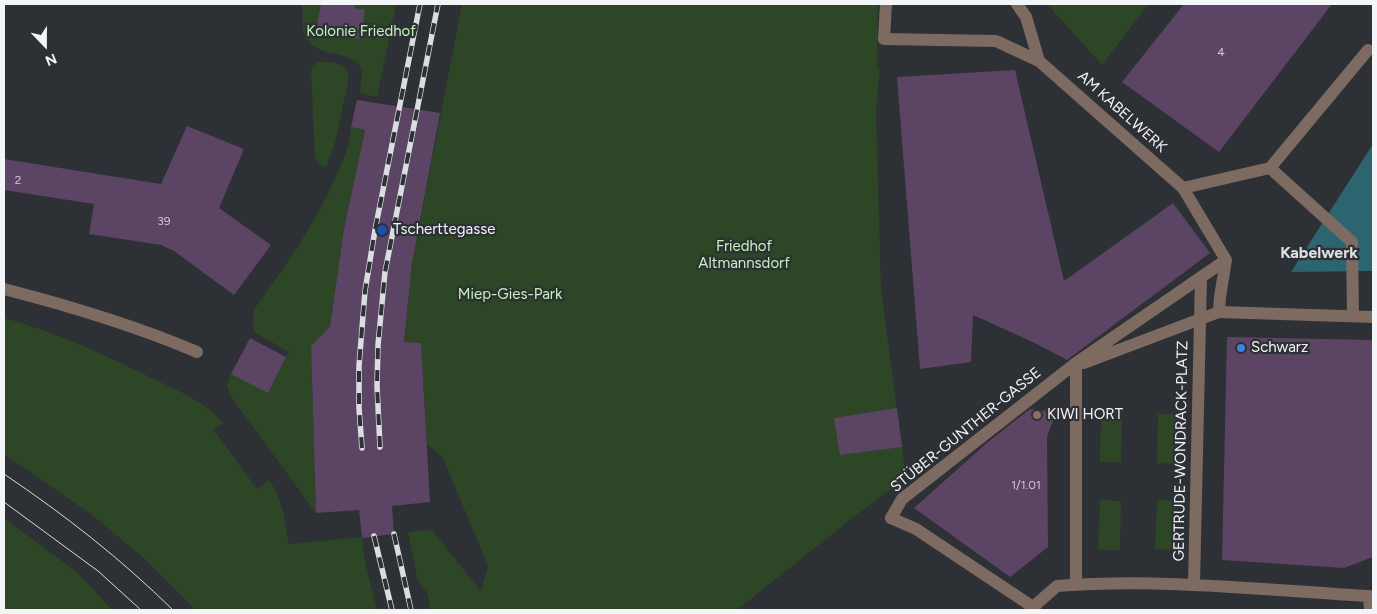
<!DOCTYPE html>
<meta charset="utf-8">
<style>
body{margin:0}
#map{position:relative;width:1377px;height:614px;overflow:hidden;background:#2d3034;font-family:Figtree,sans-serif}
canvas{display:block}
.frame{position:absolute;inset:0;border:5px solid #f3f5f8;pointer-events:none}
.north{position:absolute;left:20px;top:20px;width:50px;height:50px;-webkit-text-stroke:4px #2d3034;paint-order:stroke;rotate:158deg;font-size:14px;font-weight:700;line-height:20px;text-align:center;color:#f3f5f8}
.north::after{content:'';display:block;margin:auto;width:18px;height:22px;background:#f3f5f8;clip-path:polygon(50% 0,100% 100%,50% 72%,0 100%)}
</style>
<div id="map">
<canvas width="1377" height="614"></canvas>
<div class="frame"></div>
<div class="north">N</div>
</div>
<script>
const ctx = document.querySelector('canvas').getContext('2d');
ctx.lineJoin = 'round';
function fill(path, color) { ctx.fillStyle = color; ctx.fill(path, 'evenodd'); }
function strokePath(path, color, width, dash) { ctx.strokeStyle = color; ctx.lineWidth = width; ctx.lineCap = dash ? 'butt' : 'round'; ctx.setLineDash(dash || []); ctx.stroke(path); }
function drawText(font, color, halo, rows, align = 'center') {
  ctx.font = font + ' Figtree,sans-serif'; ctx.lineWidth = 4.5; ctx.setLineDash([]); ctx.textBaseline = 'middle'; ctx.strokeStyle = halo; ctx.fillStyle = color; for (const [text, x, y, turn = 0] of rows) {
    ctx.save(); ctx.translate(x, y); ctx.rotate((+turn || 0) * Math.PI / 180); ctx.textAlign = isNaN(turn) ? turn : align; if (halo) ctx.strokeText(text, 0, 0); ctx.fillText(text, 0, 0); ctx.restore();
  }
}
fill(new Path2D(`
 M 302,4 L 396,4 L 377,97 L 359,93 C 376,42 321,65 306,38 C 301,29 303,14 302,4 Z
 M 462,4 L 878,4 L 877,68 L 880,68 L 876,111 L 881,289 L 906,478 L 859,513 L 737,610 L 431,610 L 427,593 L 418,581 L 408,532 L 432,530 L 481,591 L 488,566 L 443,458 L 437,452 L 427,445 L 421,343 L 404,342 L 412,263 Z
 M 1047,4 L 1149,4 L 1102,65 Z
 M 317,62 C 330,61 348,62 349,78 L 335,143 L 326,167 L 319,164 L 315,158 L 311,71 L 312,67 Z
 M 351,127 L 365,130 L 344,229 L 330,327 L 311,346 L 316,513 L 231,397 L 227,386 L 231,374 L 268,392 L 289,352 L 254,332 C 253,323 252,317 255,308 C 286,265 316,223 337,174 C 344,158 350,145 351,127 Z
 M 4,318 C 57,332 107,356 156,380 C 180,392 206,402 223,423 L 214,430 L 257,489 L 269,480 C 284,501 284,520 289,544 L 362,537 L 364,557 L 377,610 L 196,610 L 145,559 L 92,515 L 4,454 Z
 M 1101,412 L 1122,413 L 1121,462 L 1100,462 Z
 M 1158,414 L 1179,414 L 1178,464 L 1157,463 Z
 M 1100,500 L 1121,501 L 1120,550 L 1098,550 Z
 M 1157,500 L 1178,501 L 1177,550 L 1155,549 Z
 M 4,518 L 70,567 L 85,580 L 112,610 L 4,610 Z`), '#2c4626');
fill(new Path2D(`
 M 1373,144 L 1373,271 L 1291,272 Z`), '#2c6470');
fill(new Path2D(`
 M 321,4 L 356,4 L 355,8 L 365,10 L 360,39 L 316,31 Z
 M 1184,4 L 1332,4 L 1219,152 L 1122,82 Z
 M 1015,70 L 1064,281 L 1173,203 L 1210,253 L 1067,360 L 1035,343 L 973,315 L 971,362 L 920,369 L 897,77 Z
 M 357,100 L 440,113 L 412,263 L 404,342 L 421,343 L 430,502 L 392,506 L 394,534 L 362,538 L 359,510 L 316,513 L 311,346 L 330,327 L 344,229 L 365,130 L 351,127 Z
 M 187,126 L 244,149 L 219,208 L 271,245 L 234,295 L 174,251 L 161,245 L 89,234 L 94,204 L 4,190 L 4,159 L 161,184 Z
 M 1227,337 L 1373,340 L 1373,557 L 1344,568 L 1222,560 Z
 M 250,338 L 286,357 L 268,393 L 231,374 Z
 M 897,408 L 902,447 L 840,455 L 834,418 Z
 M 1030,409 L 1056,412 L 1047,437 L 1048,547 L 1010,577 L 914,508 L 988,442 Z`), '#5c4465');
strokePath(new Path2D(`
 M 891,518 L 916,529 L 1033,607`), '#7d6b61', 12);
strokePath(new Path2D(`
 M 886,4 L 884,39 L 996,41 L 1039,61 L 1183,188 L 1226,260 L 1220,297 L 1219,312
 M 1017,4 L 1026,17 L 1039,61
 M 1270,168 L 1352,242 L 1353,316
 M 1183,188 L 1270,168 L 1368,50
 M 1084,363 L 1219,312 L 1373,317
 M 891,518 L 902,499 L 1076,363 L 1226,260
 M 1194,584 L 1201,277
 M 1076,585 L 1076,363
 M 1035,610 L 1033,607 L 1057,586 C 1161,578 1265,590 1369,596 L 1370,610`), '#7d6b61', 12);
strokePath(new Path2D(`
 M 4,289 C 70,306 134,325 197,352`), '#7d6b61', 12);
strokePath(new Path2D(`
 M 4,474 C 65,515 121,559 173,610
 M 4,502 L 98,571 L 141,610`), '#dbdde0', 1);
const rail = new Path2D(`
 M 380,447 L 377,386 L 378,345 L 385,272 L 438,4
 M 362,448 L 359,408 L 359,366 L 365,291 L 375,230 L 420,4
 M 394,534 L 411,610
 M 374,536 L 392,610`);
strokePath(rail, '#dbdde0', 5.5);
strokePath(rail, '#2d3034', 4, [11]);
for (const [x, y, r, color] of [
 [382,230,6,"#1a4fb4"],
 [1241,348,5,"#3f7fe0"],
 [1037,415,5,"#8d6e63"]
]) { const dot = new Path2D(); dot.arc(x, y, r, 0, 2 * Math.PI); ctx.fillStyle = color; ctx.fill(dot); strokePath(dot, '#2d3034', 2); }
drawText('12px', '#cdc9d3', null, [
 ["4",1221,52],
 ["2",18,180],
 ["39",164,221],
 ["1/1.01",1026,485]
]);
drawText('15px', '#c3f3b9', '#2d3034', [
 ["Kolonie Friedhof",361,32],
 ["Friedhof",744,247],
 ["Altmannsdorf",744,264],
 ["Miep-Gies-Park",510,295]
]);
drawText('15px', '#f3f5f8', '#2d3034', [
 ["AM KABELWERK",1122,112,42],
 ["STÜBER-GUNTHER-GASSE",966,430,-39],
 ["GERTRUDE-WONDRACK-PLATZ",1181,451,-89]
]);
drawText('15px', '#f3f5f8', '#2d3034', [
 ["Tscherttegasse",393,230],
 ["Schwarz",1251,348],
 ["KIWI HORT",1047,415]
], 'left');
drawText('bold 16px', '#dde0e6', '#2d3034', [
 ["Kabelwerk",1319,253]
]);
</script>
